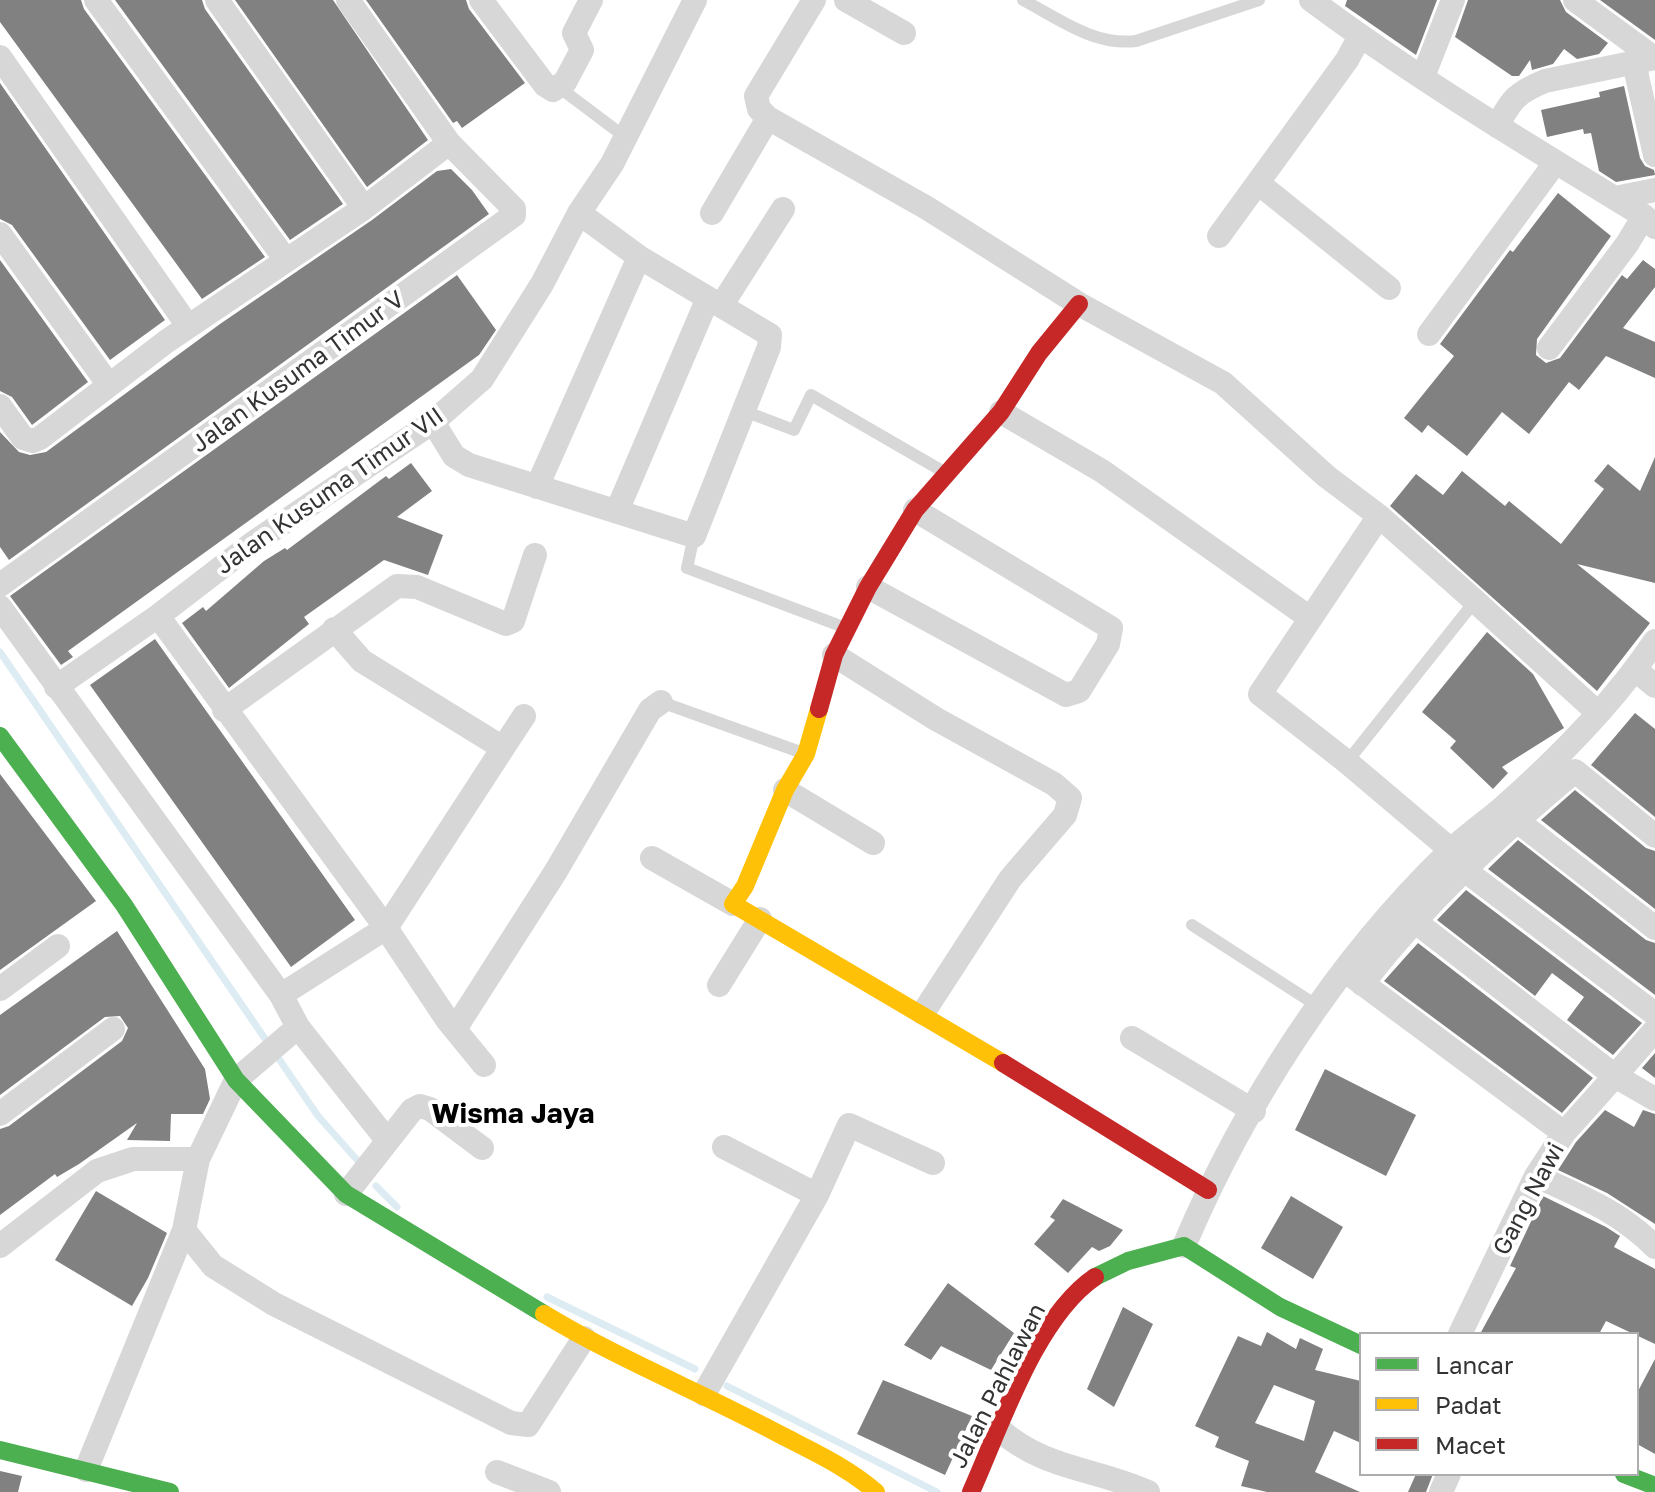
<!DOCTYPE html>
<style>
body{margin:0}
#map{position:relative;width:1655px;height:1492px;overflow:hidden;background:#fff;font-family:"Golos Text",sans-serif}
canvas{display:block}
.legend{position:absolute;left:1359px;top:1332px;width:280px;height:144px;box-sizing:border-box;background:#fff;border:2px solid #adadad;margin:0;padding:10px 14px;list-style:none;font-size:24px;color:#333}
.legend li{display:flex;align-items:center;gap:16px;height:40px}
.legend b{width:40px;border:2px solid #adadad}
</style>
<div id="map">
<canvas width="1655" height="1492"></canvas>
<ul class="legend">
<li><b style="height:10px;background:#4caf50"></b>Lancar</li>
<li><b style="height:10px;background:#ffc107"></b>Padat</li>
<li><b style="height:10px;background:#c62828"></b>Macet</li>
</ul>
</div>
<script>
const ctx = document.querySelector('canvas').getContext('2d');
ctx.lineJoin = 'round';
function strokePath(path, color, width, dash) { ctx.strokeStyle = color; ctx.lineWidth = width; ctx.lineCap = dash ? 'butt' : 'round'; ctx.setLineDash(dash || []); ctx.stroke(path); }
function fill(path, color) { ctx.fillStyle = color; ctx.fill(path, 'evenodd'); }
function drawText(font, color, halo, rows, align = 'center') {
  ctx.font = font + ' "Golos Text",sans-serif'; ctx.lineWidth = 8; ctx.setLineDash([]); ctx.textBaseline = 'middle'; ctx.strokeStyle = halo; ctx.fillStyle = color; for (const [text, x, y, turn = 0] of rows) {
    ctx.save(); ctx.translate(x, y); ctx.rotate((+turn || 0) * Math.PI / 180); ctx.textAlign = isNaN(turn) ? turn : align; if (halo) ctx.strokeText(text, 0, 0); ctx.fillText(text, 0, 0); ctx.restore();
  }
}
strokePath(new Path2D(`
 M 0,652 L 318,1116 L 358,1161
 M 376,1186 L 397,1207
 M 547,1297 L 695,1369
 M 727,1386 L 937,1492`), '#ddebf3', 7);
fill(new Path2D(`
 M 0,0 L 81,0 L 84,9 L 265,257 L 202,299 L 0,22 Z
 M 115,0 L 202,0 L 205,9 L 343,204 L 290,240 Z
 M 235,0 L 333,0 L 428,140 L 367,187 Z
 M 366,0 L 466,0 L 469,9 L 525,83 L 462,128 L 457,121 L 453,123 Z
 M 1347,0 L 1437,0 L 1416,55 L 1345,6 Z
 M 1468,0 L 1560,0 L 1566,12 L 1608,43 L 1599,54 L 1577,59 L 1564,49 L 1553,64 L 1532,70 L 1530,60 L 1519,76 L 1512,76 L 1455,37 Z
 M 1600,0 L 1655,0 L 1655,40 Z
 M 0,83 L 165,320 L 110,360 L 12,225 L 0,219 Z
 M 1624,86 L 1640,158 L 1645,166 L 1654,170 L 1655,175 L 1616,182 L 1599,171 L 1591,133 L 1584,134 L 1583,129 L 1547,137 L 1541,110 L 1600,97 L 1599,92 Z
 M 451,169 L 472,190 L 489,214 L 9,560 L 0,547 L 0,432 L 19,452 L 30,455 L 46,452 L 220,324 L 372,220 L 437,171 Z
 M 1558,193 L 1611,236 L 1537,339 L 1536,355 L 1546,363 L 1560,358 L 1622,275 L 1627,279 L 1643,260 L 1655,269 L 1655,287 L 1623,328 L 1655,342 L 1655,378 L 1606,356 L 1579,390 L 1569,382 L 1529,434 L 1502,412 L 1467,456 L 1428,425 L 1422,433 L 1404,418 L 1454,356 L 1440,344 L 1510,250 L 1513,252 Z
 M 0,260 L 88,382 L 32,425 L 12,397 L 0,391 Z
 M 457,275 L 496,330 L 479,355 L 68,651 L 73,657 L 61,665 L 10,596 Z
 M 1655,457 L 1655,583 L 1577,564 L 1650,623 L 1597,691 L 1390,506 L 1416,474 L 1443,495 L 1462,471 L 1505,506 L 1509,501 L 1561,544 L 1604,489 L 1594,481 L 1608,464 L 1640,491 Z
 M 411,463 L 432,491 L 397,517 L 443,535 L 428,575 L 384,560 L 304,617 L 309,624 L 229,688 L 182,623 L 203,607 L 206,611 L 264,561 L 285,548 L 287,550 L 386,476 L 389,479 Z
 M 1487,632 L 1533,674 L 1564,728 L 1502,767 L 1508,773 L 1493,789 L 1450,748 L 1456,741 L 1422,712 Z
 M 155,639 L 355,920 L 291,967 L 90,685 Z
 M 1635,713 L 1655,729 L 1655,817 L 1591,765 Z
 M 0,774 L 96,901 L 0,970 Z
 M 1575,790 L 1646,848 L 1655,851 L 1655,909 L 1541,820 Z
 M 1518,840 L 1646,940 L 1655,943 L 1655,995 L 1488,869 Z
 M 1466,890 L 1642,1023 L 1613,1055 L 1567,1020 L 1584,997 L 1552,973 L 1535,996 L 1437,920 Z
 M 117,931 L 205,1069 L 210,1099 L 203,1114 L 171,1114 L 170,1141 L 127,1140 L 137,1123 L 79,1164 L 57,1177 L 55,1174 L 0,1215 L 0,1129 L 9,1126 L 122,1041 L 128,1028 L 120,1016 L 105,1017 L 0,1095 L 0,1015 Z
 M 1418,943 L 1593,1078 L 1562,1113 L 1384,981 Z
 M 1655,1053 L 1655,1078 L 1642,1068 Z
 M 1325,1069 L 1416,1115 L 1386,1176 L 1295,1130 Z
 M 1605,1110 L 1634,1127 L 1643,1110 L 1655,1114 L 1655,1224 L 1607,1193 L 1558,1170 L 1576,1142 Z
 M 96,1191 L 167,1233 L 148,1278 L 132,1306 L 55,1260 Z
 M 1291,1196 L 1343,1227 L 1313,1279 L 1261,1248 Z
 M 1543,1196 L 1606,1227 L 1620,1236 L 1614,1247 L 1655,1269 L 1655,1344 L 1606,1321 L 1599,1334 L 1480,1334 L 1516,1268 L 1510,1266 Z
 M 1063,1199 L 1123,1230 L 1110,1246 L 1099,1251 L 1092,1247 L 1068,1273 L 1034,1244 L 1055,1220 L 1050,1217 Z
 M 948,1283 L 1014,1333 L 991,1370 L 941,1346 L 931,1360 L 904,1345 Z
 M 1123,1307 L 1153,1324 L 1114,1407 L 1087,1389 Z
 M 1267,1332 L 1296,1349 L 1300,1338 L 1323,1349 L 1315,1370 L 1361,1381 L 1361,1443 L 1334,1431 L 1315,1472 L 1360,1492 L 1267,1492 L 1241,1486 L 1249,1461 L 1215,1447 L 1219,1437 L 1195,1426 L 1238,1336 L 1261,1346 ZM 1274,1385 L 1315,1401 L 1304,1441 L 1255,1423 Z
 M 1655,1359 L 1655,1454 L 1637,1444 L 1637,1393 Z
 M 883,1380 L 972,1416 L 945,1475 L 857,1434 Z
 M 0,1471 L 22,1476 L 18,1492 L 0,1492 Z
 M 1416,1474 L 1433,1474 L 1426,1492 L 1408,1492 Z`), '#818181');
strokePath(new Path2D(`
 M 1023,0 C 1059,19 1094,46 1136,41 L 1259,0
 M 560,88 L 625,137
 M 744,411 L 794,430 L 811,395 L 944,472
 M 694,536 L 687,568 L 846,628
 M 661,702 L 803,753
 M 1347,762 L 1475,601
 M 1192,925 L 1316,1005`), '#d7d7d7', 12);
strokePath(new Path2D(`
 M 96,0 L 286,260
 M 217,0 L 364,208
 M 481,0 L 545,85 L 553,90 L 565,82 L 582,50 L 574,33 L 591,0
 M 814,0 L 756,96 L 759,109 L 768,118 L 927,208 L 1079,304 L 1223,383 L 1326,476 L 1379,516 L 1475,601 L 1598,713
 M 846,0 L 904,33
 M 1311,0 C 1417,79 1531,147 1644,216 L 1655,227
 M 1575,0 L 1654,58
 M 0,57 L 188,326
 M 1634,63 L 1655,155
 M 1423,77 L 1453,0
 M 1497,126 C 1512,99 1516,93 1545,81 L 1655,58
 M 1258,183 L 1389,288
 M 1615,198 L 1655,190
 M 712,213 L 768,118
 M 0,234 L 109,385
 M 1219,236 L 1347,60 L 1360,36
 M 721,306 L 783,209
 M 1429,334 L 1555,163
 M 1549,348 L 1627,244 L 1644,216
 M 0,406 L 23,438 L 33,441 L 40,438 L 167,341 L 364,208 L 449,143
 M 1001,412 L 1102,471 L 1310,618
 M 433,422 L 454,456 L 469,465 L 694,536 L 769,347 L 770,335 L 639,257 L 579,213
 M 537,487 L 639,257
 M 617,511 L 708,298
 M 1379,516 L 1260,694 L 1347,762 L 1451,850
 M 0,585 L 514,215 L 514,209 L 449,143 L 348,0
 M 868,587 L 1066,695 L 1079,691 L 1108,644 L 1111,628 L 915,510
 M 0,607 L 281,995 L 298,1027 L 387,1140
 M 158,616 L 386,928 L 448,1021 L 484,1065
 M 834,655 L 936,719 L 1054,784 L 1070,798 L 1065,815 L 1010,879 L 923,1013
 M 1636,670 L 1655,686
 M 56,687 L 158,616 L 253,543 L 433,422 L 482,379 L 542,284 L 579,213 L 612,164 L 695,0
 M 224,710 L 397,586 L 417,587 L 506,624 L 513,621 L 535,555
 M 503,748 L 524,716
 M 785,790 L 873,843
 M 1516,820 L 1655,928
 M 652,858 L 733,904
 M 1463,869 L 1655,1014
 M 1413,920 L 1615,1076 L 1655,1099
 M 1351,975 L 1564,1133
 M 1362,984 C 1426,902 1496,837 1575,771 L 1655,836
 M 719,985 L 760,919
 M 0,989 L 58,946
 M 281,995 L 386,928 L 503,748 L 362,661 L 334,629
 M 455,1029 L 556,871 L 650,710 L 661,702
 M 1132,1038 L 1254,1111
 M 1621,1069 L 1655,1030
 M 0,1114 L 113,1029
 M 1536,1176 C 1582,1197 1619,1211 1655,1247
 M 346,1194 L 412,1110 L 420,1106 L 430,1109 L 482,1148
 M 817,1195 L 849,1125 L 933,1163
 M 184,1230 L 213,1266 L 274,1304 L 511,1423 L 528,1425 L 584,1338
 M 0,1246 L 97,1171 L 133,1159 L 198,1159
 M 1184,1246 C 1244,1104 1337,960 1449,852 C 1465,837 1483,824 1500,810 C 1557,760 1613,704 1655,641
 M 1460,1334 L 1536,1176 L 1564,1133 L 1615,1076
 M 704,1394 L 817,1195 L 724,1147
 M 1000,1430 C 1043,1469 1098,1469 1148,1492
 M 86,1470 L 184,1230 L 198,1159 L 236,1080 L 298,1027
 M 497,1472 L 549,1492
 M 1441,1492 L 1449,1474`), '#d7d7d7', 24);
strokePath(new Path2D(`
 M 0,736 L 124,905 L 236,1080 L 346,1194 L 544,1314
 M 1095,1277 L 1128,1261 L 1184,1246 L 1280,1307 L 1361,1345
 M 0,1450 L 170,1492
 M 1624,1474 L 1655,1486`), '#4caf50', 18);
strokePath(new Path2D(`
 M 819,709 L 806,754 L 785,790 L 745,886 L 733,904 L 1003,1063
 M 544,1314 C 620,1360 703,1393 781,1435 C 814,1452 847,1467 876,1492`), '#ffc107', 18);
strokePath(new Path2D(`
 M 819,709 L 834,655 L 868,587 L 915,510 L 1001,412 L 1039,353 L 1079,304
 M 1003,1063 L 1208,1190
 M 971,1492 C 1000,1428 1035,1318 1095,1277`), '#c62828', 18);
drawText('24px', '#333', '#fff', [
 ["Jalan Kusuma Timur V",298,372,-36],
 ["Jalan Kusuma Timur VII",330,491,-35],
 ["Gang Nawi",1529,1199,-62],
 ["Jalan Pahlawan",998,1386,-63]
]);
drawText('bold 28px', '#000', '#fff', [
 ["Wisma Jaya",513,1114]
]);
</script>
